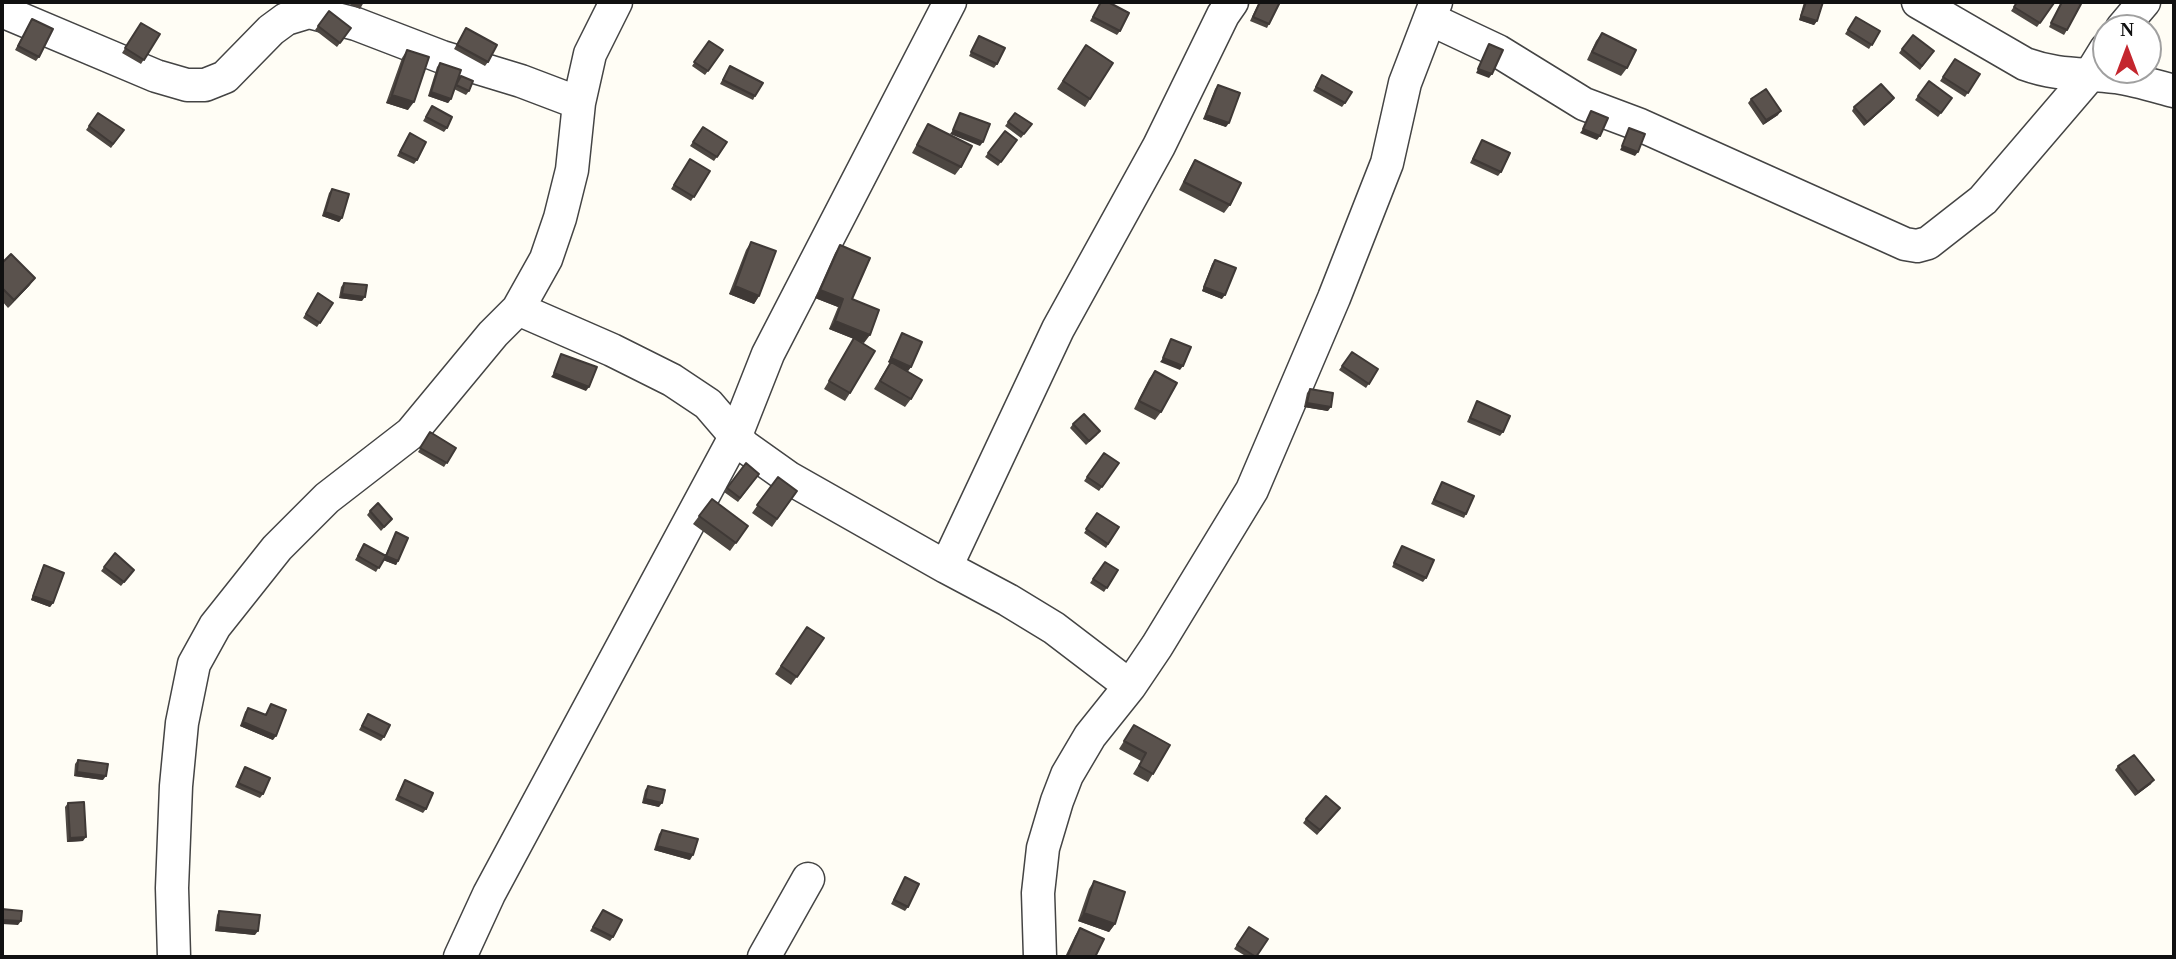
<!DOCTYPE html>
<style>
body{margin:0}
#map{position:relative;width:2176px;height:959px;overflow:hidden;background:#fffdf5;font-family:"Times New Roman",serif}
canvas{display:block}
.frame{position:absolute;inset:0;border:4px solid #111;pointer-events:none}
.north{position:absolute;left:2092px;top:14px;width:70px;height:70px;box-sizing:border-box;background:#fff;border:2px solid #a0a0a0;border-radius:50%;rotate:0deg;font-size:19px;font-weight:700;line-height:28px;text-align:center;color:#111}
.north::after{content:'';display:block;margin:auto;width:24px;height:32px;background:#c4262e;clip-path:polygon(50% 0,100% 100%,50% 72%,0 100%)}
</style>
<div id="map">
<canvas width="2176" height="959"></canvas>
<div class="frame"></div>
<div class="north">N</div>
</div>
<script>
const ctx = document.querySelector('canvas').getContext('2d');
ctx.lineJoin = 'round';
function strokePath(path, color, width, dash) { ctx.strokeStyle = color; ctx.lineWidth = width; ctx.lineCap = dash ? 'butt' : 'round'; ctx.setLineDash(dash || []); ctx.stroke(path); }
function fill(path, color) { ctx.fillStyle = color; ctx.fill(path, 'evenodd'); }
const street = new Path2D(`
 M 1918,2 L 2025,64 C 2058,76 2082,73 2116,77 C 2135,80 2155,86 2174,91
 M 2,11 L 156,76 L 187,85 L 205,85 L 225,77 L 271,30 L 286,19 L 309,12 L 356,24 L 442,57 L 521,81 L 579,103
 M 1430,19 L 1498,51 L 1584,104 L 1640,125 L 1905,244 L 1917,246 L 1928,243 L 1983,200 L 2090,75 L 2106,49
 M 2122,28 L 2144,2
 M 518,309 L 612,350 L 672,380 L 708,404 L 744,446 L 789,478 L 946,567 L 1008,600 L 1054,628 L 1130,686
 M 946,567 L 1058,329 L 1159,146 L 1223,15 L 1232,2
 M 174,957 L 172,888 L 176,786 L 182,723 L 194,664 L 215,626 L 277,548 L 327,498 L 411,433 L 493,334 L 518,309 L 546,259 L 560,218 L 572,170 L 579,103 L 590,54 L 616,2
 M 460,957 L 489,894 L 736,435 L 768,354 L 950,2
 M 764,957 L 808,879
 M 1040,957 L 1038,893 L 1043,848 L 1057,801 L 1067,775 L 1090,736 L 1130,686 L 1157,646 L 1252,490 L 1334,298 L 1387,163 L 1405,83 L 1436,2`);
strokePath(street, '#444', 35);
strokePath(street, '#fff', 32);
fill(new Path2D(`
 M 345,2 L 364,2 L 360,9 Z
 M 1101,2 L 1120,31 L 1117,35 L 1090,21 Z
 M 1259,2 L 1280,2 L 1267,28 L 1250,21 Z
 M 1804,2 L 1823,2 L 1817,21 L 1814,25 L 1799,20 Z
 M 2017,2 L 2054,3 L 2037,27 L 2011,11 Z
 M 2061,2 L 2076,2 L 2067,30 L 2064,35 L 2049,27 Z
 M 329,11 L 351,28 L 337,47 L 315,30 Z
 M 1856,17 L 1880,31 L 1869,49 L 1845,34 Z
 M 32,19 L 39,57 L 36,61 L 15,50 Z
 M 141,23 L 160,34 L 141,64 L 122,53 Z
 M 466,28 L 488,62 L 485,66 L 454,49 Z
 M 1602,33 L 1627,68 L 1621,76 L 1587,60 L 1596,41 Z
 M 979,36 L 997,64 L 994,68 L 969,56 Z
 M 709,41 L 723,50 L 705,75 L 692,66 Z
 M 1086,45 L 1113,63 L 1085,107 L 1057,89 Z
 M 1902,49 L 1934,51 L 1920,70 L 1899,53 Z
 M 407,50 L 408,110 L 386,103 L 402,58 Z
 M 1955,59 L 1980,74 L 1965,97 L 1940,81 Z
 M 440,63 L 456,85 L 469,91 L 466,95 L 454,89 L 451,99 L 448,103 L 428,96 L 437,67 Z
 M 730,66 L 755,96 L 753,100 L 720,84 Z
 M 1320,79 L 1345,103 L 1342,107 L 1313,91 Z
 M 1929,81 L 1952,98 L 1938,117 L 1915,100 Z
 M 1218,85 L 1226,127 L 1203,119 L 1215,89 Z
 M 1894,98 L 1891,102 L 1864,126 L 1852,111 L 1854,107 Z
 M 1751,99 L 1778,115 L 1763,125 L 1748,103 Z
 M 432,106 L 447,128 L 444,132 L 423,121 Z
 M 98,113 L 124,130 L 111,148 L 86,130 Z
 M 1015,113 L 1032,124 L 1021,138 L 1005,126 Z
 M 928,124 L 961,167 L 955,175 L 912,153 Z
 M 703,127 L 727,142 L 714,161 L 690,146 Z
 M 1005,131 L 1017,140 L 998,166 L 985,157 Z
 M 410,133 L 417,160 L 414,164 L 397,156 Z
 M 1482,140 L 1501,172 L 1498,176 L 1470,163 Z
 M 690,159 L 710,171 L 691,201 L 671,189 Z
 M 1195,160 L 1230,205 L 1224,213 L 1179,190 L 1190,168 Z
 M 332,189 L 342,218 L 339,222 L 322,216 L 329,193 Z
 M 751,242 L 759,296 L 754,304 L 729,294 L 746,250 Z
 M 840,245 L 852,299 L 864,343 L 857,340 L 850,393 L 845,401 L 824,389 L 854,339 L 829,329 L 838,307 L 815,298 L 835,253 Z
 M 1215,260 L 1222,299 L 1202,291 L 1212,264 Z
 M 2,263 L 35,278 L 29,286 L 8,308 L 2,301 Z
 M 344,283 L 362,301 L 339,298 L 341,287 Z
 M 318,293 L 333,303 L 317,327 L 303,318 Z
 M 902,333 L 911,367 L 908,371 L 903,369 L 911,399 L 905,407 L 874,389 L 890,363 L 888,362 Z
 M 1352,352 L 1378,369 L 1366,388 L 1339,370 Z
 M 1155,371 L 1161,412 L 1155,420 L 1134,409 L 1149,379 Z
 M 1310,389 L 1328,411 L 1304,407 L 1307,393 Z
 M 1477,401 L 1503,432 L 1500,436 L 1467,422 Z
 M 1073,424 L 1097,435 L 1086,445 L 1070,428 Z
 M 430,432 L 456,448 L 444,467 L 418,452 Z
 M 1104,453 L 1119,463 L 1099,491 L 1084,481 Z
 M 746,463 L 759,474 L 738,502 L 724,492 Z
 M 778,477 L 797,491 L 772,527 L 752,513 Z
 M 1442,482 L 1466,514 L 1464,518 L 1431,504 Z
 M 712,499 L 748,526 L 730,551 L 693,524 Z
 M 370,511 L 392,519 L 381,531 L 367,515 Z
 M 1097,513 L 1119,527 L 1106,548 L 1084,533 Z
 M 396,532 L 398,561 L 396,565 L 383,560 L 376,572 L 355,560 L 362,548 L 385,556 Z
 M 1402,546 L 1426,578 L 1423,582 L 1392,567 Z
 M 115,553 L 134,570 L 121,586 L 101,571 Z
 M 1105,562 L 1118,570 L 1104,592 L 1090,583 Z
 M 44,565 L 53,603 L 50,607 L 31,600 L 42,569 Z
 M 807,627 L 824,638 L 791,685 L 775,674 Z
 M 271,704 L 273,740 L 240,726 L 245,712 L 248,708 L 265,715 Z
 M 368,714 L 384,737 L 381,741 L 359,730 Z
 M 1134,725 L 1170,745 L 1148,782 L 1133,774 L 1141,761 L 1119,749 Z
 M 78,760 L 103,780 L 74,776 L 75,764 Z
 M 2118,766 L 2151,784 L 2135,796 L 2115,770 Z
 M 245,767 L 263,794 L 260,798 L 235,787 Z
 M 405,780 L 426,809 L 423,813 L 395,800 Z
 M 648,786 L 659,807 L 642,803 L 645,790 Z
 M 68,803 L 83,841 L 67,842 L 65,807 Z
 M 1337,812 L 1317,835 L 1303,823 L 1306,819 Z
 M 662,830 L 690,860 L 654,850 L 659,834 Z
 M 905,877 L 908,907 L 905,911 L 891,904 Z
 M 1094,881 L 1115,924 L 1109,932 L 1078,921 L 1089,889 Z
 M 603,910 L 613,937 L 610,941 L 590,931 Z
 M 219,911 L 255,935 L 215,931 L 217,915 Z
 M 1249,927 L 1256,957 L 1247,957 L 1234,949 Z
 M 1080,928 L 1095,957 L 1065,957 L 1075,936 Z`), '#4d4742');
fill(new Path2D(`
 M 1801,16 L 1817,21 L 1814,25 L 1799,20 Z
 M 1478,69 L 1492,74 L 1489,78 L 1476,73 Z
 M 431,92 L 451,99 L 448,103 L 428,96 Z
 M 392,95 L 414,102 L 408,110 L 386,103 Z
 M 1894,98 L 1891,102 L 1864,126 L 1867,122 Z
 M 1781,111 L 1778,115 L 1763,125 L 1766,120 Z
 M 1206,115 L 1229,123 L 1226,127 L 1203,119 Z
 M 1583,129 L 1600,136 L 1597,140 L 1580,133 Z
 M 953,130 L 983,142 L 980,146 L 950,134 Z
 M 1622,146 L 1638,152 L 1635,156 L 1620,150 Z
 M 325,212 L 342,218 L 339,222 L 322,216 Z
 M 35,278 L 29,286 L 8,308 L 14,300 Z
 M 735,286 L 759,296 L 754,304 L 729,294 Z
 M 1204,287 L 1225,295 L 1222,299 L 1202,291 Z
 M 820,290 L 843,299 L 838,307 L 815,298 Z
 M 342,294 L 365,297 L 362,301 L 339,298 Z
 M 835,321 L 870,335 L 864,343 L 829,329 Z
 M 891,358 L 911,367 L 908,371 L 888,362 Z
 M 1163,358 L 1183,366 L 1180,370 L 1160,362 Z
 M 554,373 L 589,387 L 586,391 L 551,377 Z
 M 1307,403 L 1331,407 L 1328,411 L 1304,407 Z
 M 386,556 L 398,561 L 396,565 L 383,560 Z
 M 33,596 L 53,603 L 50,607 L 31,600 Z
 M 243,722 L 276,736 L 273,740 L 240,726 Z
 M 77,772 L 106,776 L 103,780 L 74,776 Z
 M 2154,780 L 2151,784 L 2135,796 L 2138,792 Z
 M 645,799 L 662,803 L 659,807 L 642,803 Z
 M 86,837 L 83,841 L 67,842 L 70,838 Z
 M 657,846 L 693,855 L 690,860 L 654,850 Z
 M 1084,913 L 1115,924 L 1109,932 L 1078,921 Z
 M 2,920 L 21,921 L 18,925 L 2,924 Z
 M 218,927 L 258,931 L 255,935 L 215,931 Z`), '#3f3936');
const building = new Path2D(`
 M 1101,2 L 1108,2 L 1129,13 L 1120,31 L 1093,17 Z
 M 1260,2 L 1280,2 L 1269,24 L 1253,17 Z
 M 1806,2 L 1823,2 L 1817,21 L 1801,16 Z
 M 2017,2 L 2052,2 L 2054,3 L 2040,23 L 2014,7 Z
 M 2062,2 L 2076,2 L 2081,4 L 2067,30 L 2051,23 Z
 M 329,11 L 351,28 L 340,43 L 318,26 Z
 M 1856,17 L 1880,31 L 1872,45 L 1848,30 Z
 M 32,19 L 53,29 L 39,57 L 18,46 Z
 M 141,23 L 160,34 L 144,60 L 125,48 Z
 M 466,28 L 497,45 L 488,62 L 457,45 Z
 M 1602,33 L 1636,50 L 1627,68 L 1592,52 Z
 M 1913,35 L 1934,51 L 1922,66 L 1902,49 Z
 M 979,36 L 1005,48 L 997,64 L 971,52 Z
 M 709,41 L 723,50 L 708,71 L 694,62 Z
 M 1489,44 L 1503,50 L 1492,74 L 1478,69 Z
 M 1086,45 L 1113,63 L 1090,99 L 1063,81 Z
 M 407,50 L 429,57 L 414,102 L 392,95 Z
 M 1955,59 L 1980,74 L 1968,93 L 1943,77 Z
 M 440,63 L 461,70 L 451,99 L 431,92 Z
 M 730,66 L 763,83 L 755,96 L 723,80 Z
 M 1322,75 L 1352,92 L 1345,103 L 1316,87 Z
 M 461,76 L 473,81 L 469,91 L 456,85 Z
 M 1929,81 L 1952,98 L 1941,113 L 1918,96 Z
 M 1881,84 L 1894,98 L 1867,122 L 1854,107 Z
 M 1218,85 L 1240,93 L 1229,123 L 1206,115 Z
 M 1766,89 L 1781,111 L 1766,120 L 1751,99 Z
 M 432,106 L 452,117 L 447,128 L 426,117 Z
 M 1591,111 L 1608,118 L 1600,136 L 1583,129 Z
 M 98,113 L 124,130 L 113,144 L 89,126 Z
 M 960,113 L 990,124 L 983,142 L 953,130 Z
 M 1015,113 L 1032,124 L 1024,134 L 1008,122 Z
 M 928,124 L 972,146 L 961,167 L 917,145 Z
 M 703,127 L 727,142 L 717,157 L 693,142 Z
 M 1629,128 L 1645,134 L 1638,152 L 1622,146 Z
 M 1005,131 L 1017,140 L 1001,162 L 988,153 Z
 M 410,133 L 426,142 L 417,160 L 400,152 Z
 M 1482,140 L 1510,153 L 1501,172 L 1473,159 Z
 M 690,159 L 710,171 L 694,197 L 674,185 Z
 M 1195,160 L 1241,183 L 1230,205 L 1184,182 Z
 M 332,189 L 349,194 L 342,218 L 325,212 Z
 M 751,242 L 776,251 L 759,296 L 735,286 Z
 M 840,245 L 870,258 L 852,299 L 879,310 L 870,335 L 835,321 L 843,299 L 820,290 Z
 M 11,254 L 35,278 L 14,300 L 2,288 L 2,263 Z
 M 1215,260 L 1236,268 L 1225,295 L 1204,287 Z
 M 344,283 L 367,285 L 365,297 L 342,294 Z
 M 318,293 L 333,303 L 320,323 L 306,314 Z
 M 902,333 L 922,342 L 911,367 L 891,358 Z
 M 854,338 L 875,351 L 850,393 L 829,381 Z
 M 1171,339 L 1191,347 L 1183,366 L 1163,358 Z
 M 1352,352 L 1378,369 L 1369,384 L 1342,366 Z
 M 561,354 L 597,367 L 589,387 L 554,373 Z
 M 891,362 L 922,380 L 911,399 L 880,381 Z
 M 1155,371 L 1177,383 L 1161,412 L 1139,401 Z
 M 1310,389 L 1333,393 L 1331,407 L 1307,403 Z
 M 1477,401 L 1510,416 L 1503,432 L 1470,418 Z
 M 1084,414 L 1100,431 L 1089,441 L 1073,424 Z
 M 430,432 L 456,448 L 447,463 L 420,448 Z
 M 1104,453 L 1119,463 L 1102,487 L 1087,477 Z
 M 746,463 L 759,474 L 740,498 L 727,488 Z
 M 778,477 L 797,491 L 777,519 L 757,505 Z
 M 1442,482 L 1474,496 L 1466,514 L 1434,500 Z
 M 712,499 L 748,526 L 736,543 L 699,516 Z
 M 378,503 L 392,519 L 384,527 L 370,511 Z
 M 1097,513 L 1119,527 L 1108,544 L 1086,529 Z
 M 396,532 L 408,538 L 398,561 L 386,556 Z
 M 364,544 L 386,556 L 379,568 L 358,556 Z
 M 1402,546 L 1434,560 L 1426,578 L 1394,563 Z
 M 115,553 L 134,570 L 124,582 L 104,567 Z
 M 1105,562 L 1118,570 L 1107,588 L 1093,579 Z
 M 44,565 L 64,573 L 53,603 L 33,596 Z
 M 807,627 L 824,638 L 797,677 L 781,666 Z
 M 271,704 L 286,710 L 276,736 L 243,722 L 248,708 L 266,715 Z
 M 368,714 L 390,725 L 384,737 L 362,726 Z
 M 1134,725 L 1170,745 L 1153,774 L 1139,766 L 1146,753 L 1124,741 Z
 M 2134,755 L 2154,780 L 2138,792 L 2118,766 Z
 M 78,760 L 108,764 L 106,776 L 77,772 Z
 M 245,767 L 270,778 L 263,794 L 238,783 Z
 M 405,780 L 433,793 L 426,809 L 398,796 Z
 M 648,786 L 665,790 L 662,803 L 645,799 Z
 M 1326,796 L 1340,808 L 1320,830 L 1306,819 Z
 M 84,802 L 86,837 L 70,838 L 68,803 Z
 M 662,830 L 698,839 L 693,855 L 657,846 Z
 M 905,877 L 919,884 L 908,907 L 894,900 Z
 M 1094,881 L 1125,892 L 1115,924 L 1084,913 Z
 M 2,909 L 22,911 L 21,921 L 2,920 Z
 M 603,910 L 622,920 L 613,937 L 593,927 Z
 M 219,911 L 260,915 L 258,931 L 218,927 Z
 M 1249,927 L 1268,939 L 1256,957 L 1237,945 Z
 M 1080,928 L 1104,939 L 1095,957 L 1067,957 Z`);
fill(building, '#5a524d');
strokePath(building, '#3f3936', 2);
</script>
